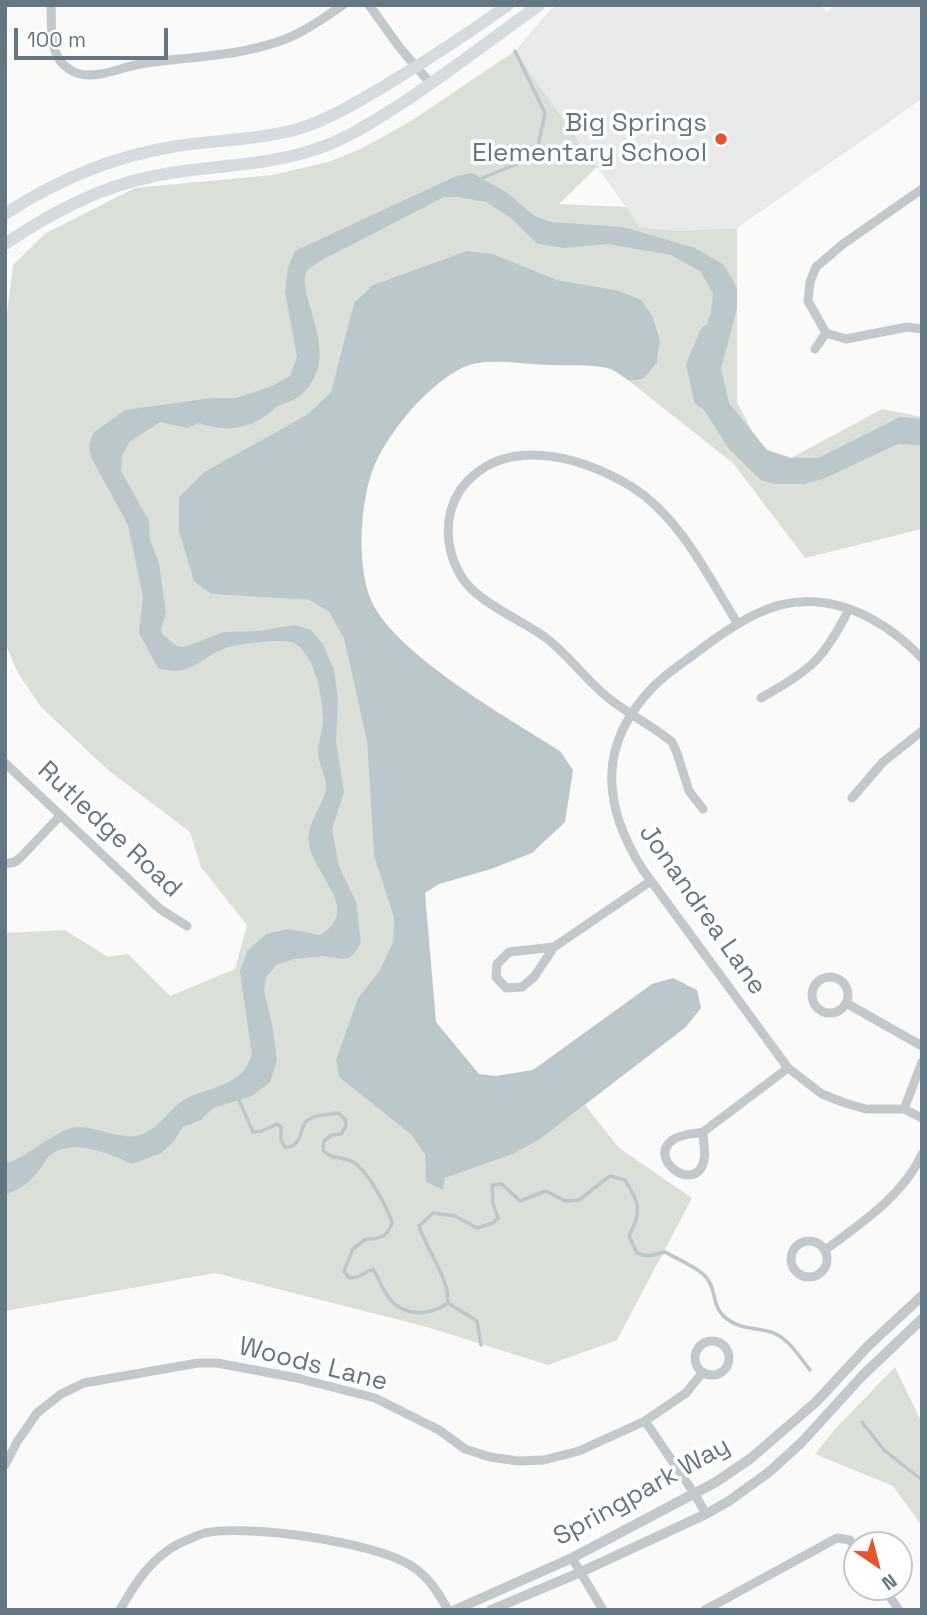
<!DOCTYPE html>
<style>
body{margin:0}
#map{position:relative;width:927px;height:1615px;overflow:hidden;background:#fafaf8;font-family:"Space Grotesk",sans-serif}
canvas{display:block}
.frame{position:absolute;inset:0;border:7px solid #657683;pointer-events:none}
.north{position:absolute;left:843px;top:1531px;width:70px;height:70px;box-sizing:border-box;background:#fff;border:2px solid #c1c8cd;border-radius:50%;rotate:145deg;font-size:19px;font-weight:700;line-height:28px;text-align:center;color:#657683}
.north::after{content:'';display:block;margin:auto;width:24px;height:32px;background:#e4572e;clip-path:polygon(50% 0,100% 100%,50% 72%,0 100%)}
.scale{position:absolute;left:14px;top:28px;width:154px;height:32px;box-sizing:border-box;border:4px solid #657683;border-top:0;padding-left:9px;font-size:21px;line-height:24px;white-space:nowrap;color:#657683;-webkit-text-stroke:5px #fff;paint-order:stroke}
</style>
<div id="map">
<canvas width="927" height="1615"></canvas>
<div class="frame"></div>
<div class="north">N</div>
<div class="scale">100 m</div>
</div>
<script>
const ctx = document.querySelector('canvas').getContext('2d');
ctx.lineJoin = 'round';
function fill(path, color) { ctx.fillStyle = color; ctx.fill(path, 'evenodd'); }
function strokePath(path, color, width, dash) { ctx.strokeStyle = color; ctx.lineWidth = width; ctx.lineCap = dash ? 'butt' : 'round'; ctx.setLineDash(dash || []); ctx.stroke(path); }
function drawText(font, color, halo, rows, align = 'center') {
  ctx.font = font + ' "Space Grotesk",sans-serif'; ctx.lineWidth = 7; ctx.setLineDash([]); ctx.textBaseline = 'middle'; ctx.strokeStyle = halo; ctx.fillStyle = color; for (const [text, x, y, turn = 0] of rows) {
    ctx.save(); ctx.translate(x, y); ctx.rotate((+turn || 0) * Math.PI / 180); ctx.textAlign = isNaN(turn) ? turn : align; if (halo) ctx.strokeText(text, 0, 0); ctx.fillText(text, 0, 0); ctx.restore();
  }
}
fill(new Path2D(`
 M 558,5 L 821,5 L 826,12 L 836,5 L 922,5 L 922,99 L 737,228 L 678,231 L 640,227 L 515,51 L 550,10 Z`), '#e8e9e9');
fill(new Path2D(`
 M 515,51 L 597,167 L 559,204 L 626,207 L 640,227 L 678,231 L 737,228 L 737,402 L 755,437 L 767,450 L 791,458 L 882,409 L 922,417 L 922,529 L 805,558 L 733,463 L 629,381 L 643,379 L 657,363 L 660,340 L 653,317 L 616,290 L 557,280 L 493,254 L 354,303 L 332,392 L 308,414 L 204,472 L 179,497 L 211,594 L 309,600 L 329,612 L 344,639 L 367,742 L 374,856 L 394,918 L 393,943 L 380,970 L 358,998 L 340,1078 L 412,1134 L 425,1155 L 426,1182 L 443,1190 L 445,1178 L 513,1154 L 539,1140 L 585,1105 L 619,1148 L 692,1198 L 617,1340 L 548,1365 L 427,1327 L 215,1273 L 5,1311 L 5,933 L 65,930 L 108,957 L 128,954 L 170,996 L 235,969 L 247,925 L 201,867 L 190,832 L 108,770 L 41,707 L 18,673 L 5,643 L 5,330 L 13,265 L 46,233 L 135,188 L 273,175 L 328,162 L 361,149 L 411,121 Z
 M 895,1367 L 922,1423 L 922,1526 L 893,1486 L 815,1454 L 837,1427 Z`), '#dadfd7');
fill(new Path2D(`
 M 472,173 L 506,192 L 533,215 L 551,222 L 623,227 L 695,248 L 724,265 L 737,288 L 737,309 L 721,368 L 729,403 L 767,450 L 791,458 L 818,458 L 900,417 L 922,419 L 922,445 L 898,444 L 823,479 L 804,484 L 774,484 L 761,480 L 729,449 L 702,407 L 696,381 L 700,346 L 711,312 L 713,294 L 701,272 L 671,255 L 608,244 L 565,248 L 538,244 L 511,218 L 486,202 L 458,197 L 444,197 L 320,261 C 316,264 309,268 307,271 C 295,291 336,346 312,381 C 309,386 303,394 298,397 C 290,403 283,402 274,409 C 252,429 228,433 199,423 L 187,428 L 160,422 L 129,442 L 122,456 L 121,471 L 149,521 L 150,540 L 159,563 L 166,613 L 161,629 L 162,634 L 177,646 L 185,647 L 224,632 L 259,631 L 295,625 L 311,630 L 322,643 L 334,669 L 338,701 L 336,742 L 344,792 L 332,829 L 339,866 L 356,902 L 361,943 L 353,955 L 346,959 L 322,956 L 294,959 L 276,965 L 266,977 L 264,990 L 273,1029 L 277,1060 L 270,1082 L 252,1096 L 213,1108 L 201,1120 L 183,1127 L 173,1142 L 161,1153 L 132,1164 C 108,1153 72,1137 49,1156 C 48,1156 44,1163 43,1165 C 32,1179 23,1190 5,1194 L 5,1163 C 18,1163 53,1133 71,1128 C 88,1123 117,1139 135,1136 C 158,1133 168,1108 187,1098 C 203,1090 222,1088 237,1077 C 244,1073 248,1063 252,1056 L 240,971 L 248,950 L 266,934 L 288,929 L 320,935 C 367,907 303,870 309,833 C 311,818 324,803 326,788 C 327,776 318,764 318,752 C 318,741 323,731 323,720 C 323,699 315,654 294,643 C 284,638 237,644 226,648 C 199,658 191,678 158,668 L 139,633 L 143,597 L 128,525 L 92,459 L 89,446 L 93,433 L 125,410 L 212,398 L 236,398 L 272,386 L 290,376 L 297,357 L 285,292 L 288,267 L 295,251 L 454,177 Z
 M 467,251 L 493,254 L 557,280 L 616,290 L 641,300 L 653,317 L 660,340 L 657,363 L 643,379 L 629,381 C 623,377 614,369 607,368 C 588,364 567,366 548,365 C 525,364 485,357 464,367 C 428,384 391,429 375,464 C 360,499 357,559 369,595 C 388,651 510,719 560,751 L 573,770 L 565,822 L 532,853 L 491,869 L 439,884 L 425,893 L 436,1022 L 479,1074 L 495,1076 L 533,1070 L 652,984 L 673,978 L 697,990 L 701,1008 L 686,1027 L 539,1140 L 513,1154 L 445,1178 L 443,1190 L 426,1182 L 425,1155 L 412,1135 L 340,1078 L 336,1060 L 358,998 L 380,970 L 393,942 L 394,918 L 374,856 L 367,742 L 344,639 L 329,612 L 309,600 L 211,594 L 194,581 L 179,531 L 179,497 L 204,472 L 308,414 L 331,392 L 354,303 L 373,285 Z`), '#bbc7cb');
strokePath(new Path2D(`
 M 480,179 L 536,156 L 545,113 L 515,51
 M 238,1098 L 253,1132 L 262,1131 L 277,1124 L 281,1127 L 281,1140 L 285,1147 C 301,1148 299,1132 306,1121 L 316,1116 L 338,1113 L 345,1119 L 346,1126 L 341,1134 L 332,1135 L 324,1141 L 323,1150 C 331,1160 342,1156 353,1162 C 367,1170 388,1208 392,1223 C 387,1237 380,1239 366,1239 L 353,1249 L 344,1271 L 349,1278 L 357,1277 L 373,1269 C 379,1278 382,1289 389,1298 C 404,1317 429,1316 448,1303 C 449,1277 427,1251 419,1226 L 433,1213 L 455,1216 L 477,1228 L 493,1223 L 498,1218 L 493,1204 L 492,1185 L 502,1184 L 520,1201 L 546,1191 L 565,1201 L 579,1200 L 610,1176 L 625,1180 C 640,1203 642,1212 629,1236 L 637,1253 L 648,1256 L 665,1252 C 675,1258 699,1268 706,1277 C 718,1291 710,1306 727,1319 C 740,1329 752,1327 767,1331 C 787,1335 798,1355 810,1370
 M 448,1303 L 477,1321 L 481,1345
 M 862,1422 L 884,1450 L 922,1480`), '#bbc7cb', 3.5);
strokePath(new Path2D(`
 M 703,398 L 696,365 L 709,334`), '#bbc7cb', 19);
strokePath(new Path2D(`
 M 51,5 C 52,27 48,56 69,69 C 77,75 89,76 100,74 C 114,72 127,66 141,64 C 191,56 241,57 288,38 C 308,30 325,17 343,5
 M 369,5 L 400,48 L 431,84
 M 922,189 L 843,244 L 816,267 L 810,282 L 808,301 L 826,333 L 846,339 L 907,327 L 922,329
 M 815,349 L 826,333
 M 922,658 C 877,612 816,583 754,615 C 734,625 714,639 696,653 C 681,664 667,673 654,686 C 597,744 602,805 643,870 L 788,1068 L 822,1094 L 845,1103 L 866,1109 L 904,1109 L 922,1118
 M 761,698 C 811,669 823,661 849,609
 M 5,763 L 160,909 L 187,926
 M 852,798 L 883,762 L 922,731
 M 703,809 L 689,791 L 677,753 L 672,742 C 653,726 630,715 611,700 C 587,682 570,656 546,638 C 522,620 476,602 461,576 C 449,556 445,532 451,510 C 455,496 463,484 474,475 C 518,437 588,460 632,487 C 681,518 708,577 738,624
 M 5,864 L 15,862 L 21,857 L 60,816
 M 554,947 L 509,952 L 497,964 L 496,977 L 506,988 L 522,987 L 534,977 L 554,947 L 651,881
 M812 995a18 18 0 1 1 36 0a18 18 0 1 1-36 0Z
 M 846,1003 L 922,1046
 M 904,1109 L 922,1062
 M 703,1132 C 703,1141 706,1152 704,1160 C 696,1197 642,1156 676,1138 C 684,1134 695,1134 703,1132 Z
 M 703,1132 L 788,1068
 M791 1259a18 18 0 1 1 36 0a18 18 0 1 1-36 0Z
 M 825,1250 C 860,1224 904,1195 922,1154
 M695 1358a17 17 0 1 1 34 0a17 17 0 1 1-34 0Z
 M 645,1421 L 694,1493 L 706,1514
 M 5,1465 L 17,1442 L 37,1413 L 61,1394 L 84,1383 L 198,1363 L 217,1363 L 297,1378 L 375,1398 L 439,1430 L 465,1449 L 490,1457 L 518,1461 L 544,1460 L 579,1451 L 645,1421 L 686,1393 L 702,1373
 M 572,1558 L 603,1610
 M 883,1587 L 899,1610
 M 120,1610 C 135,1583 152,1557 180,1543 C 188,1540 197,1535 205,1533 C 248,1524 373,1542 410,1565 C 428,1576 438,1592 448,1610
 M 705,1610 L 837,1538 L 850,1540 L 857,1550`), '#c3c8cc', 9);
strokePath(new Path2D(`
 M 455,1610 L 572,1558 L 716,1482 L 750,1459 L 816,1402 L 869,1345 L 922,1296
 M 491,1610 L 581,1572 L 706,1514 L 729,1501 L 769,1472 L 801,1443 L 863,1375 L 922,1319`), '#c3c8cc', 10);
strokePath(new Path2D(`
 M 5,214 C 58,179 114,156 177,146 C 217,140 258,140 298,129 C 330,119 359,101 388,84 C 429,59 469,33 508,5
 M 5,244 C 51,213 99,187 154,176 C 208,165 264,167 316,149 C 347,139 374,121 401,104 C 448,73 493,38 539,5`), '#d6dbdf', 12);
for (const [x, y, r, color] of [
 [721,139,7,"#e4572e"]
]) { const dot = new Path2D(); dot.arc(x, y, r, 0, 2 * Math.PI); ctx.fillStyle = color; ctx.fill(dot); strokePath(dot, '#fff', 2.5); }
drawText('26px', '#657683', '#fff', [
 ["Big Springs",707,124],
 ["Elementary School",707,154]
], 'right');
drawText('26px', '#657683', '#fff', [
 ["Rutledge Road",109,830,43],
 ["Jonandrea Lane",702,910,55],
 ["Woods Lane",313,1365,14],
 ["Springpark Way",642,1492,-29]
]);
</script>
